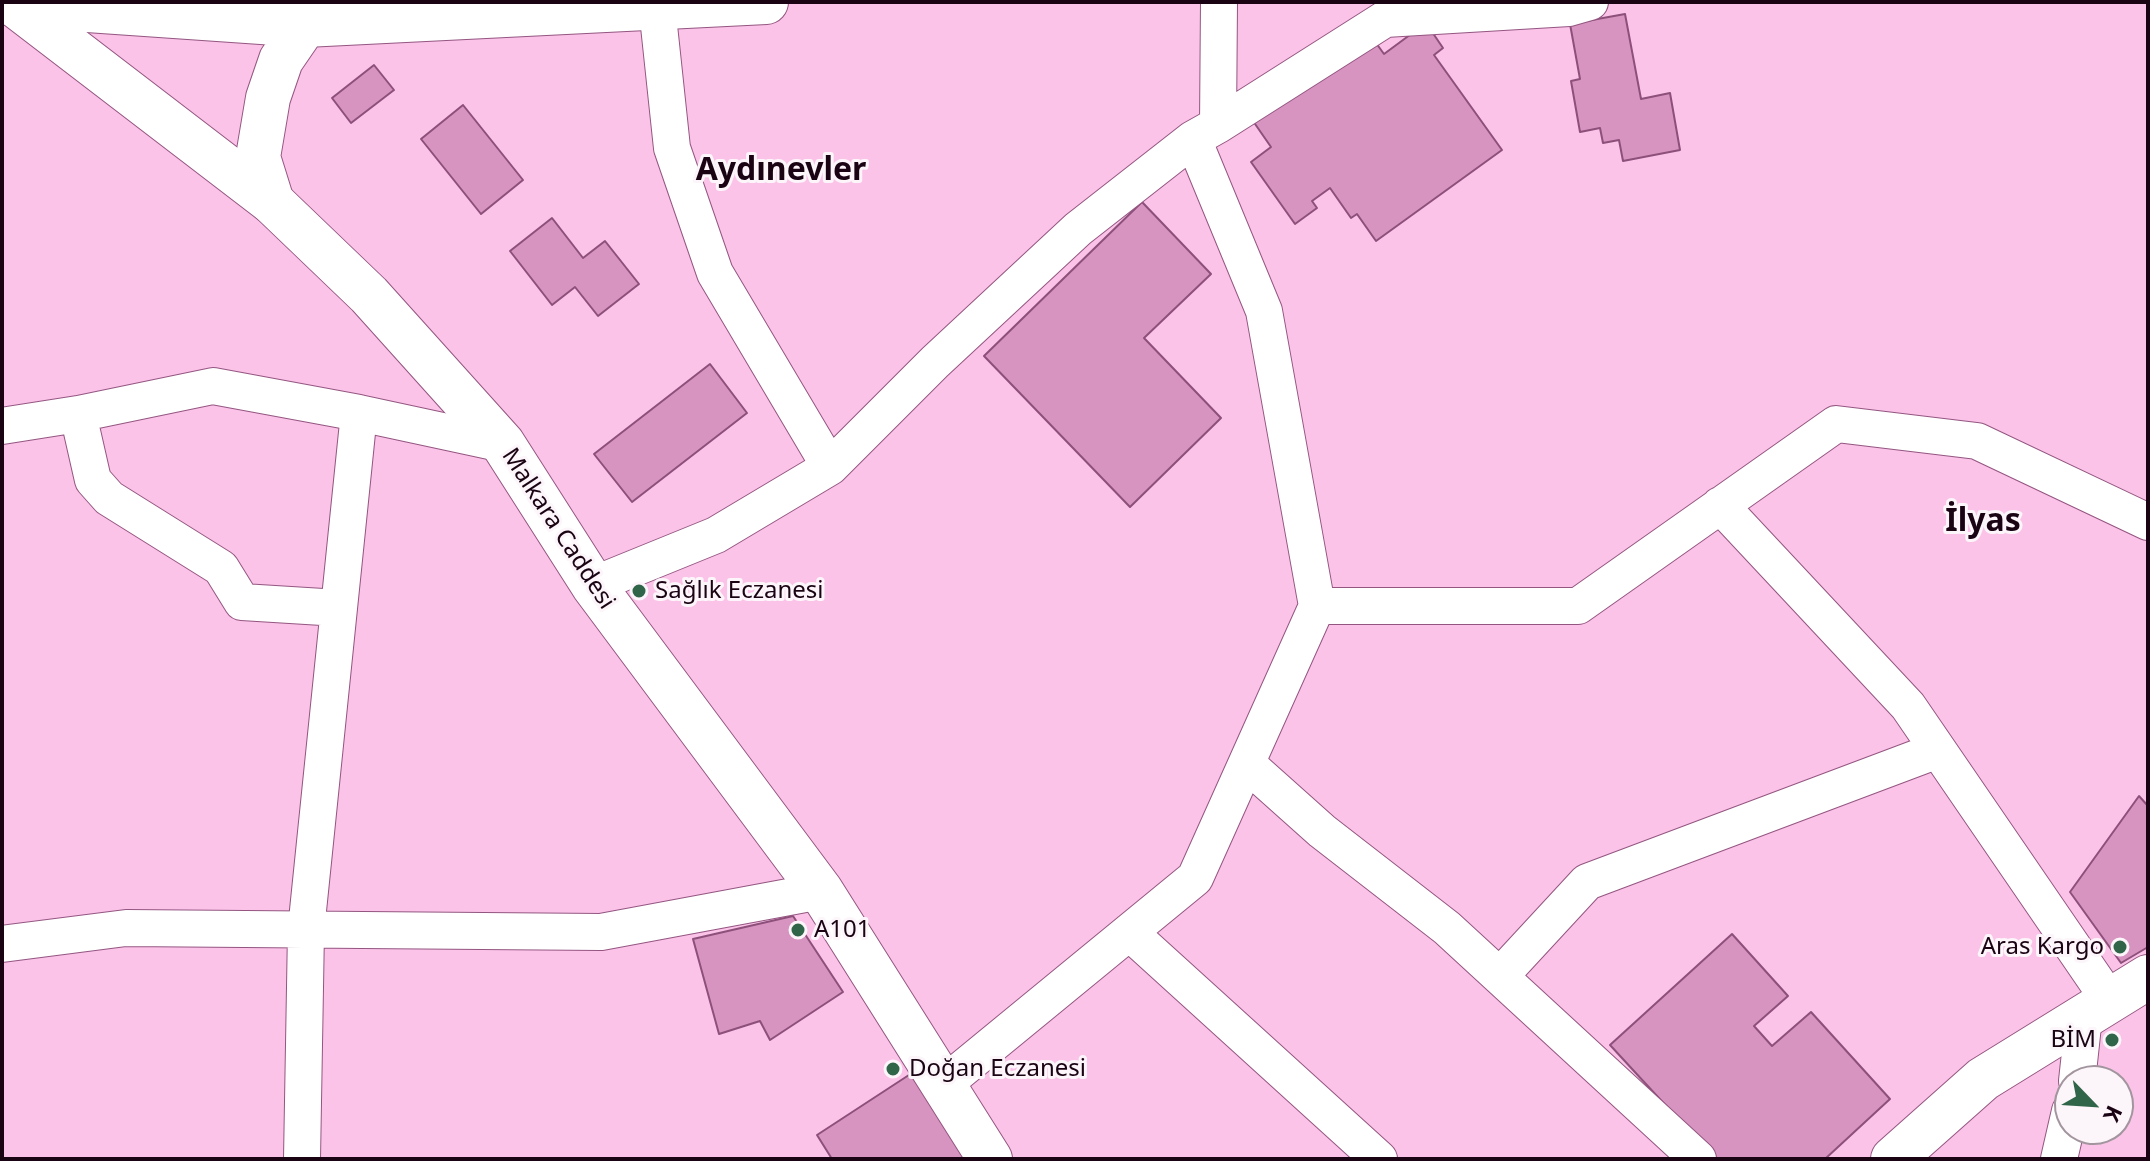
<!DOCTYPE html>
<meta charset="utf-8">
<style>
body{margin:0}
#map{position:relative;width:2150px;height:1161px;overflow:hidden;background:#fbc3e8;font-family:"Noto Sans",sans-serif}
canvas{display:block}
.frame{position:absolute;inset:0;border:4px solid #1a0414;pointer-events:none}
.north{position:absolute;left:2054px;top:1065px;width:80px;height:80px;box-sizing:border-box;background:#fcf5fa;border:2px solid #a2959e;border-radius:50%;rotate:115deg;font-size:22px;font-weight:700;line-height:32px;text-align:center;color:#1a0414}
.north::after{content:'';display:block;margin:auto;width:28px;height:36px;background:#31654a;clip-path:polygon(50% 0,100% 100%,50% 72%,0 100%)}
</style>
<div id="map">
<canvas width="2150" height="1161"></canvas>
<div class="frame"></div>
<div class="north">K</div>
</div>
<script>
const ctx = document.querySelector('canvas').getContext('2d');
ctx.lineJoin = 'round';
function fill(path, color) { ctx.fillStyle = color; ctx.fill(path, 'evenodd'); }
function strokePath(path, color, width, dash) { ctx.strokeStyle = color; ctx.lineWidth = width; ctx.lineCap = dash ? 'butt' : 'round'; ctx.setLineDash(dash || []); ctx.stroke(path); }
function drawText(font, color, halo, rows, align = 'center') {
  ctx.font = font + ' "Noto Sans",sans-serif'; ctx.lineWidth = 6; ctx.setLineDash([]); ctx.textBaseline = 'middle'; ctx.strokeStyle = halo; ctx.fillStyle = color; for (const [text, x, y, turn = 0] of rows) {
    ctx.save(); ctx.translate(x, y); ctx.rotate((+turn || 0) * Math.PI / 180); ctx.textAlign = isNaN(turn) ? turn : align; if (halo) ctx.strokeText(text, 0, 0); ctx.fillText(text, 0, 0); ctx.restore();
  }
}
const building = new Path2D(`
 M 1625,14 L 1641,99 L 1670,93 L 1680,150 L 1623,161 L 1619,140 L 1603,143 L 1600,128 L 1580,132 L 1571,81 L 1580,79 L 1570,24 Z
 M 1426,23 L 1443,48 L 1434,55 L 1502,150 L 1376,241 L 1357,214 L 1351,218 L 1330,188 L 1312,201 L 1317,208 L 1295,224 L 1251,162 L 1271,147 L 1253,121 L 1371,36 L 1384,54 Z
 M 374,65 L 394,90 L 351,123 L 332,98 Z
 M 463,105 L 523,180 L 481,214 L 421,139 Z
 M 1142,202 L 1211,274 L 1144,338 L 1221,418 L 1130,507 L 984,356 Z
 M 552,218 L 583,258 L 605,241 L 639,284 L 598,316 L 575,287 L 552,305 L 510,251 Z
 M 710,364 L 747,413 L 632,502 L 594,454 Z
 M 2139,796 L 2148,806 L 2148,947 L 2121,963 L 2070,892 Z
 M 793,916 L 843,992 L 770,1040 L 760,1021 L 719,1034 L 693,939 Z
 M 1732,934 L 1788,996 L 1754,1026 L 1772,1046 L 1811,1012 L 1890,1099 L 1825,1159 L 1715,1159 L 1610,1045 Z
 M 912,1073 L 967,1159 L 832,1159 L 817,1135 Z`);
fill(building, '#d794c1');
strokePath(building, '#8d507b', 2);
const minor = new Path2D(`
 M 657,7 L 672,148 L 715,273 L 830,467
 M 1218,125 L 1219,2
 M 1193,139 L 1264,311 L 1317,606 L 1578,606 L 1836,424 L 1977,441 L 2148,522
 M 78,414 L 93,480 L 109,498 L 221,568 L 242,602 L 339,608
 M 2,426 L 78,414 L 213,386 L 359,413 L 503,444
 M 1720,505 L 1908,706 L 2110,1001
 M 593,585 L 716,535 L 830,467 L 935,362 L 1078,229 L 1193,139 L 1218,125 L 1385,19 L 1569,8 L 1590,2
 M 1247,764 L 1322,831 L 1447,928 L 1698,1159
 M 1129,932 L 1379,1159
 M 2,944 L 126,928 L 601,932 L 821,891
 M 1501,975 L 1587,882 L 1938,750
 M 2077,1081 L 2084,1016
 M 944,1084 L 1195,878 L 1317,606
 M 302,1159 L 306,930 L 359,413
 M 2059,1159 L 2070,1111`);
const tertiary = new Path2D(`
 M 15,5 L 305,25 L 766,2
 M 272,202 L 258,157 L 268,98 L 281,60 L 305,25`);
const secondary = new Path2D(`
 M 11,2 L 272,202 L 369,295 L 503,444 L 593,585 L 821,891 L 990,1159
 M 1893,1159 L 1983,1079 L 2148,977`);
strokePath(minor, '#945681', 38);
strokePath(tertiary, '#945681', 46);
strokePath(secondary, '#945681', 46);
strokePath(minor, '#fff', 36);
strokePath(tertiary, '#fff', 44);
strokePath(secondary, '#fff', 44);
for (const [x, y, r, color] of [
 [639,591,8,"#31654a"],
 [798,930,8,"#31654a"],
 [2120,947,8,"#31654a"],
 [2112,1040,8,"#31654a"],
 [893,1069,8,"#31654a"]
]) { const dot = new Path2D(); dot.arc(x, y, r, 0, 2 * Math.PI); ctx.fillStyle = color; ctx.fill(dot); strokePath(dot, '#fcf5fa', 3); }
drawText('24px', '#1a0414', '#fcf5fa', [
 ["Malkara Caddesi",558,529,57]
]);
drawText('24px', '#1a0414', '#fcf5fa', [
 ["Sağlık Eczanesi",655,591],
 ["A101",814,930],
 ["Aras Kargo",2104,947,"right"],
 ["BİM",2096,1040,"right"],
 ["Doğan Eczanesi",909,1069]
], 'left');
drawText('bold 32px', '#1a0414', '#fcf5fa', [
 ["Aydınevler",781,171],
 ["İlyas",1983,522]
]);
</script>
